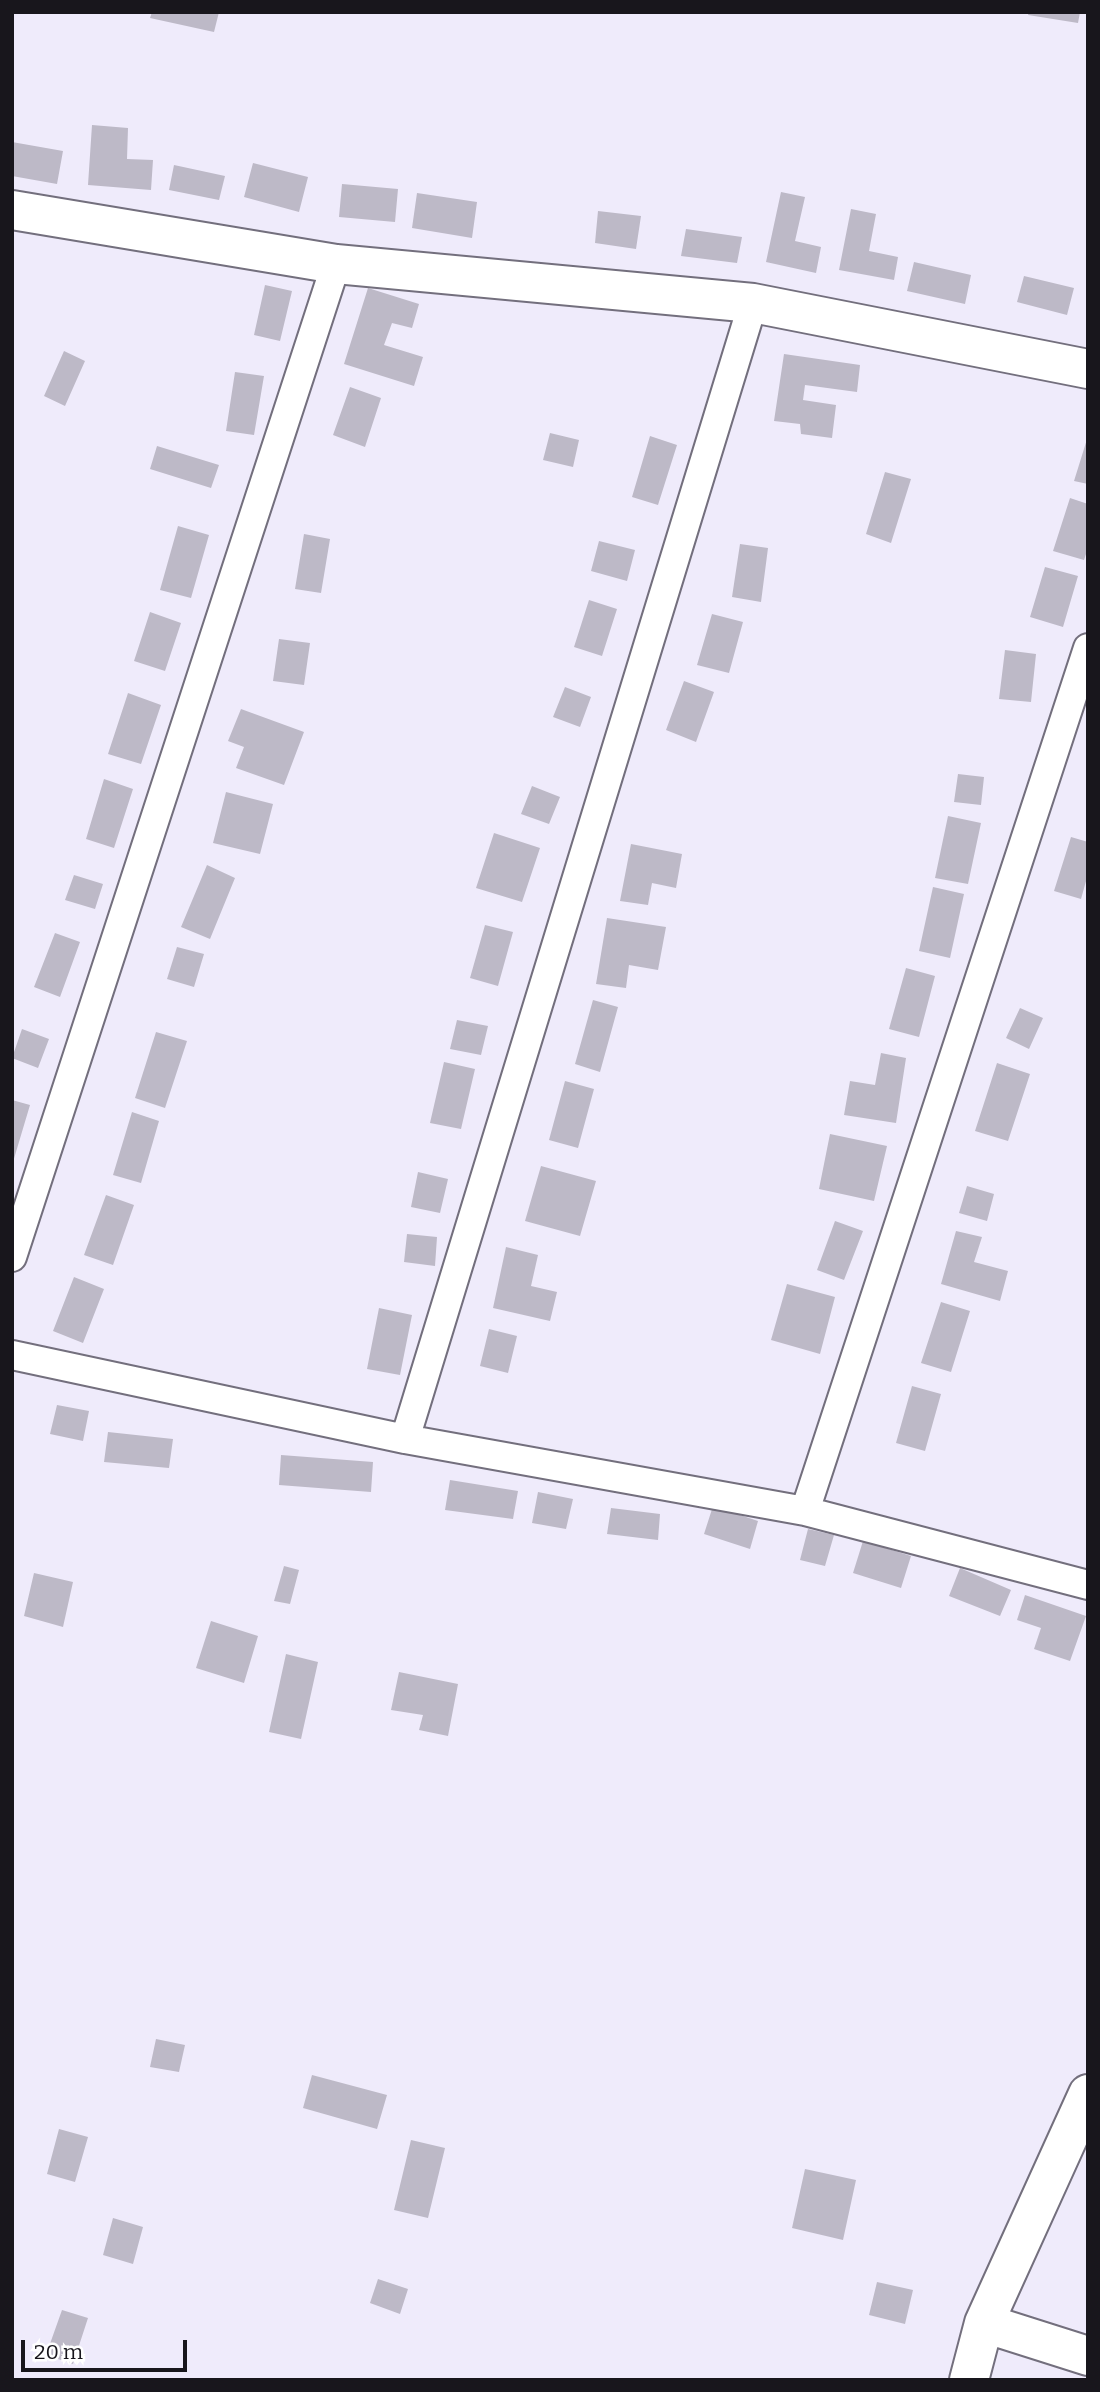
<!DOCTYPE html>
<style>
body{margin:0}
#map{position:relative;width:1100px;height:2392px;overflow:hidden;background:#efebfb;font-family:Bitter,serif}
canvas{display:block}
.frame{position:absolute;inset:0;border:14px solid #18161c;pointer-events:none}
.scale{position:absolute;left:21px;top:2340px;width:166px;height:32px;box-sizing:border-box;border:4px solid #18161c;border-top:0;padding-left:9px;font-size:21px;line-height:24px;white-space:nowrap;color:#18161c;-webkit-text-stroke:5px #fff;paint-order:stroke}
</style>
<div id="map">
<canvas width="1100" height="2392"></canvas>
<div class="frame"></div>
<div class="scale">20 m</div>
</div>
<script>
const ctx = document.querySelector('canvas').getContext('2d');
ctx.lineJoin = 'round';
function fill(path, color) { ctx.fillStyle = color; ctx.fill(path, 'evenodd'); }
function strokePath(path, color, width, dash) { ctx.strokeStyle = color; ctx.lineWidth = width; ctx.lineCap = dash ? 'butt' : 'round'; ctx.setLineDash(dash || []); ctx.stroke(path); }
fill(new Path2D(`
 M 152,12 L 219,12 L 214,32 L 150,18 Z
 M 1029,12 L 1080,12 L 1078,23 L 1028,15 Z
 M 92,125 L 128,128 L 127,159 L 153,160 L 151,190 L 88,185 Z
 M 12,142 L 63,151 L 57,184 L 12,176 Z
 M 253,163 L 308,177 L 299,212 L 244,197 Z
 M 174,165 L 225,176 L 219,200 L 169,190 Z
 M 342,184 L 398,189 L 395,222 L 339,217 Z
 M 781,192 L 805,197 L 795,241 L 821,247 L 816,273 L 766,262 Z
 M 417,193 L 477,202 L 472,238 L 412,228 Z
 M 851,209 L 876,214 L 869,251 L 898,257 L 894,280 L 839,270 Z
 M 598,211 L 641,216 L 636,249 L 595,243 Z
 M 686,229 L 742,237 L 737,263 L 681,256 Z
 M 914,262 L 971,275 L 965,304 L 907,291 Z
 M 1024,276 L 1074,288 L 1067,315 L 1017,302 Z
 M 265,285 L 292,291 L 280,341 L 254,335 Z
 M 368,288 L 419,304 L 412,328 L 392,323 L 384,345 L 423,357 L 414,386 L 344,364 Z
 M 64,351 L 85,361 L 65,406 L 44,396 Z
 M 784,354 L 860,365 L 857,392 L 805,385 L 803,400 L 836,405 L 832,438 L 801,434 L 800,424 L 774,421 Z
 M 235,372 L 264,376 L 254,435 L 226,431 Z
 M 350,387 L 381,398 L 365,447 L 333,435 Z
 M 550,433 L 579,440 L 573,467 L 543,460 Z
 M 650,436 L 677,445 L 658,505 L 632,497 Z
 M 1088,436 L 1088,484 L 1074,481 Z
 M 157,446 L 219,465 L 211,488 L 150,469 Z
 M 885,472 L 911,479 L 891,543 L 866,534 Z
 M 1070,498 L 1088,504 L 1088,548 L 1084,560 L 1053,551 Z
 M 178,526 L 209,535 L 191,598 L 160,590 Z
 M 304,534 L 330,539 L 321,593 L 295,589 Z
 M 599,541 L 635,550 L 627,581 L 591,571 Z
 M 740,544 L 768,548 L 761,602 L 732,597 Z
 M 1045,567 L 1078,576 L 1063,627 L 1030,617 Z
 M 589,600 L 617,609 L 602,656 L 574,647 Z
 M 150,612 L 181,623 L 165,671 L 134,661 Z
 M 712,614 L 743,622 L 729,673 L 697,665 Z
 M 279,639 L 310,643 L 304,685 L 273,681 Z
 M 1005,650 L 1036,654 L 1031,702 L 999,699 Z
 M 684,681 L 714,692 L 696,742 L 666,730 Z
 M 565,687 L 591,697 L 580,727 L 553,717 Z
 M 128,693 L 161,705 L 141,764 L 108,754 Z
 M 241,709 L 304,732 L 284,785 L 236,768 L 244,747 L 228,741 Z
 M 958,774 L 984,777 L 981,805 L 954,802 Z
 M 104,779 L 133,789 L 114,848 L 86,839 Z
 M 532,786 L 560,797 L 549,824 L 521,814 Z
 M 226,792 L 273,804 L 260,854 L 213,843 Z
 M 948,816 L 981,823 L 968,884 L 935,878 Z
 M 494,833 L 540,848 L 522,902 L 476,888 Z
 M 1071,837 L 1088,842 L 1088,874 L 1081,899 L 1054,891 Z
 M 631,844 L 682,854 L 676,888 L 652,883 L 648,905 L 620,901 Z
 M 207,865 L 235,878 L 210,939 L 181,927 Z
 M 74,875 L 103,884 L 95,909 L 65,900 Z
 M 933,887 L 964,894 L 950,958 L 919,951 Z
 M 607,918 L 666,927 L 658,970 L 629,965 L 626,988 L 596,984 Z
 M 485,925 L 513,932 L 498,986 L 470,978 Z
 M 55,933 L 80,942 L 60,997 L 34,987 Z
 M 177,947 L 204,954 L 194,987 L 167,979 Z
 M 906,968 L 935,976 L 919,1037 L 889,1029 Z
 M 593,1000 L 618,1007 L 600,1072 L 575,1064 Z
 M 1020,1008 L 1043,1018 L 1029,1049 L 1006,1038 Z
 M 457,1020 L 488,1026 L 481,1055 L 450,1049 Z
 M 22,1029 L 49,1039 L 38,1068 L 12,1058 Z
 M 156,1032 L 187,1041 L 165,1108 L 135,1098 Z
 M 881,1053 L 906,1058 L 896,1123 L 844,1115 L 850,1081 L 875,1085 Z
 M 444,1062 L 475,1069 L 461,1129 L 430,1123 Z
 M 997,1063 L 1030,1074 L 1008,1141 L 975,1131 Z
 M 565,1081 L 594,1089 L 578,1148 L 549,1140 Z
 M 12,1100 L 30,1105 L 13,1162 L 12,1162 Z
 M 132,1112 L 159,1121 L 141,1183 L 113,1175 Z
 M 830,1134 L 887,1146 L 874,1201 L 819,1189 Z
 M 541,1166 L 596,1181 L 580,1236 L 525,1221 Z
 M 418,1172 L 448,1179 L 440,1213 L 411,1207 Z
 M 967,1186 L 994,1194 L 987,1221 L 959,1213 Z
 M 106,1195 L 134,1205 L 113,1265 L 84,1255 Z
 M 835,1221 L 863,1231 L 844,1280 L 817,1270 Z
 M 956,1231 L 982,1237 L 974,1262 L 1008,1271 L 1000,1301 L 941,1284 Z
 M 407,1234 L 437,1237 L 435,1266 L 404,1262 Z
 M 506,1247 L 538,1255 L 531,1286 L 557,1292 L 550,1321 L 493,1308 Z
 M 74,1277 L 104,1289 L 83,1343 L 53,1331 Z
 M 787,1284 L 835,1297 L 820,1354 L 771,1340 Z
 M 941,1302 L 970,1311 L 951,1372 L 921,1363 Z
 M 379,1308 L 412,1315 L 400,1375 L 367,1369 Z
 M 489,1329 L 517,1336 L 508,1373 L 480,1366 Z
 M 912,1386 L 941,1394 L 925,1451 L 896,1443 Z
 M 57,1405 L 89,1411 L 83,1441 L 50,1434 Z
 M 108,1432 L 173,1439 L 169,1468 L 104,1462 Z
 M 281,1455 L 373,1462 L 371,1492 L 279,1485 Z
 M 450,1480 L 518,1491 L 513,1519 L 445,1510 Z
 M 538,1492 L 573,1499 L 566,1529 L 532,1523 Z
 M 713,1506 L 758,1521 L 750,1549 L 704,1534 Z
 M 611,1508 L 660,1514 L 658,1540 L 607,1534 Z
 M 808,1529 L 834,1535 L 825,1566 L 800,1560 Z
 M 863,1541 L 911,1556 L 901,1588 L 853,1573 Z
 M 284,1566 L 299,1570 L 290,1604 L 274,1601 Z
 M 960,1568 L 1011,1590 L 1000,1616 L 949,1596 Z
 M 34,1573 L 73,1582 L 63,1627 L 24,1616 Z
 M 1025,1595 L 1086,1616 L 1070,1661 L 1034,1649 L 1041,1628 L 1017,1620 Z
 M 211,1621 L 258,1636 L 244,1683 L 196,1668 Z
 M 286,1654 L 318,1662 L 301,1739 L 269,1732 Z
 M 399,1672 L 458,1684 L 448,1736 L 419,1730 L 423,1715 L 391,1710 Z
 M 156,2039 L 185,2045 L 179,2072 L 150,2067 Z
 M 312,2075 L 387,2095 L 377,2129 L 303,2108 Z
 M 59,2129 L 88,2137 L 75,2182 L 47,2174 Z
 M 411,2140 L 445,2148 L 428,2218 L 394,2210 Z
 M 805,2169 L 856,2180 L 843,2240 L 792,2228 Z
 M 113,2218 L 143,2227 L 133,2264 L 103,2255 Z
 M 378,2279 L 408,2289 L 400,2314 L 370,2303 Z
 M 877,2282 L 913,2290 L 905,2324 L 869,2315 Z
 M 62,2310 L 88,2318 L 73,2364 L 46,2355 Z`), '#bdb9c7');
const lane = new Path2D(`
 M 12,1257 L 336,264
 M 12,1355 L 405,1439 L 805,1511 L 1088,1585
 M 405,1439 L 753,303
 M 805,1511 L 1088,648`);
const street = new Path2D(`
 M 12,210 L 336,264 L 753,303 L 1088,369
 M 984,2323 L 1088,2356
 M 969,2380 L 984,2323 L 1088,2094`);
strokePath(lane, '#736f7d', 32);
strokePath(street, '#736f7d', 42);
strokePath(lane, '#fff', 28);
strokePath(street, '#fff', 38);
</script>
